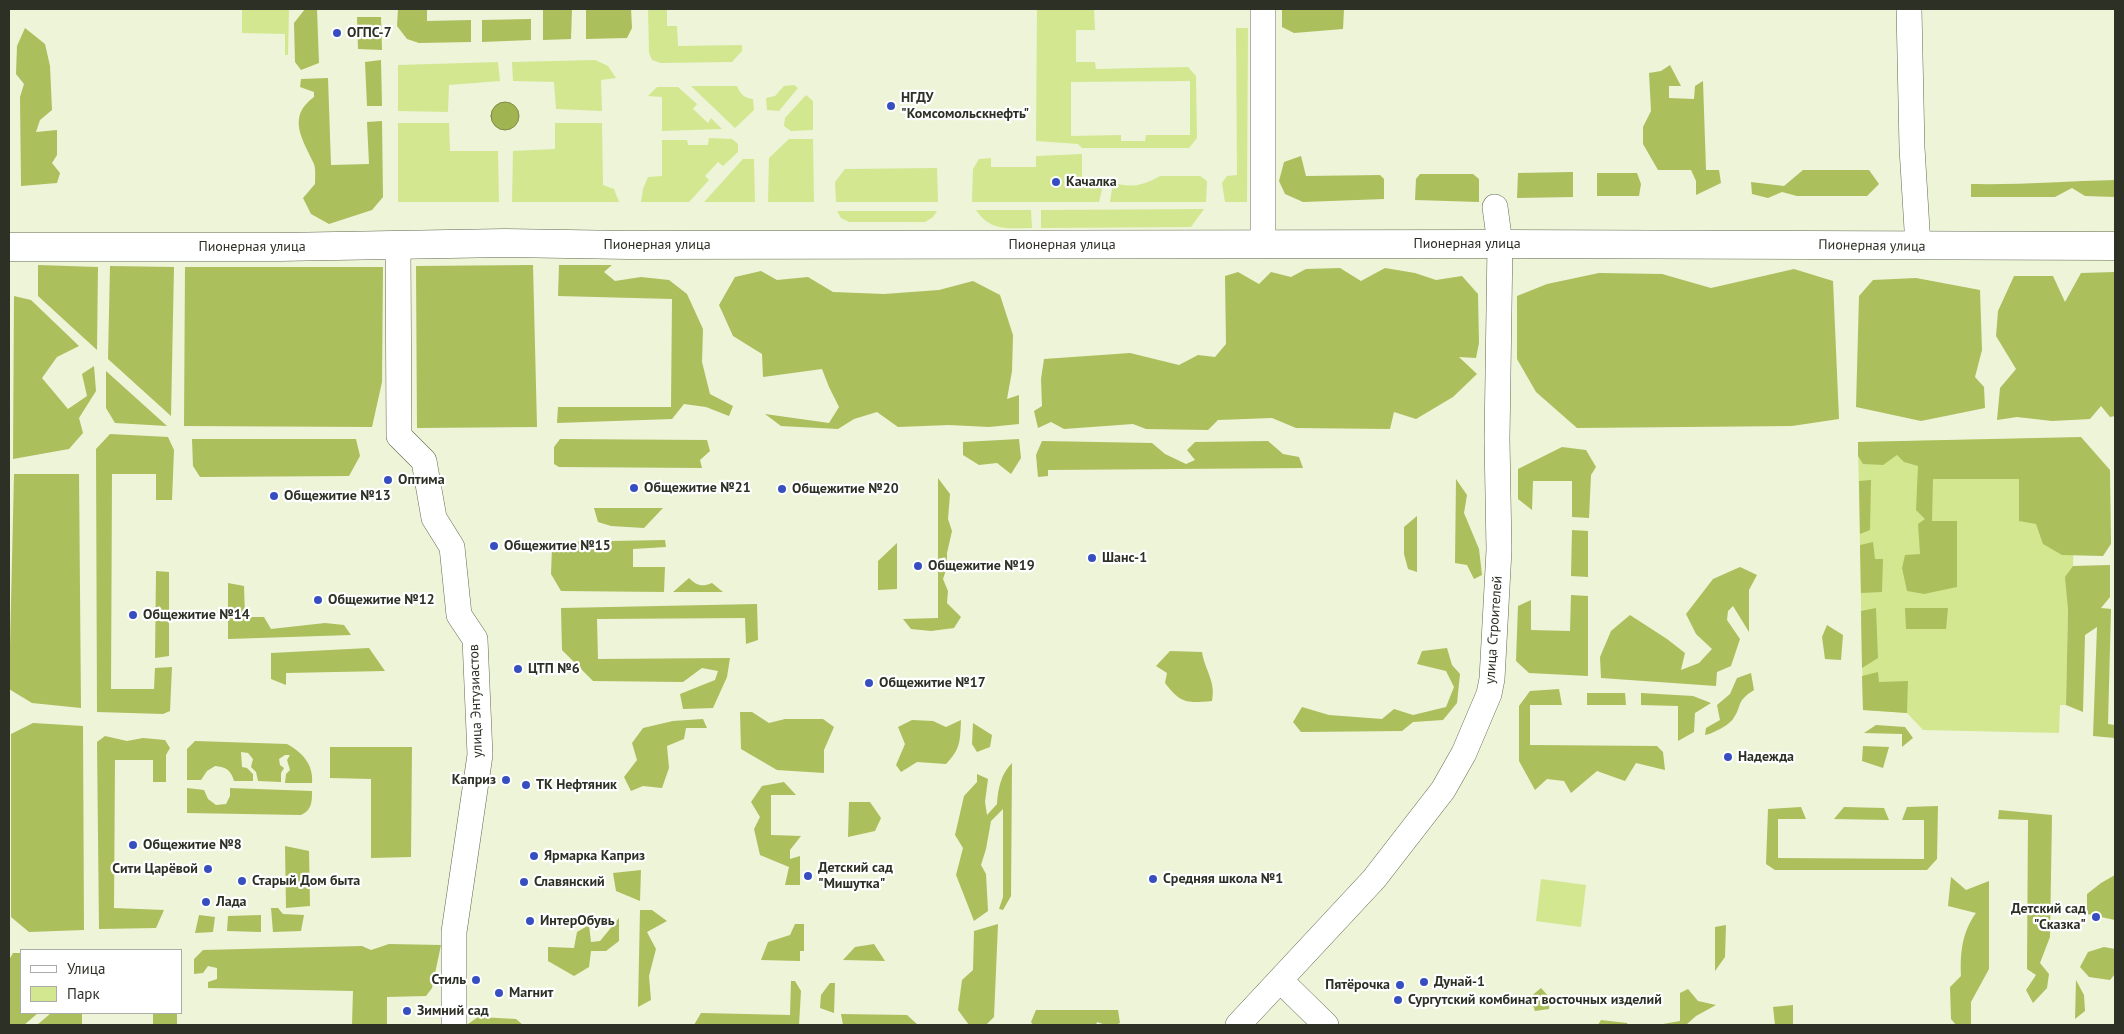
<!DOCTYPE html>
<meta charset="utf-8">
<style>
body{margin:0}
#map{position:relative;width:2124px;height:1034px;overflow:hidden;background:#edf4d8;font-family:"PT Sans",sans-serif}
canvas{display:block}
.frame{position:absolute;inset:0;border:10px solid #2d3025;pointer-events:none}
.legend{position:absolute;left:20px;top:949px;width:162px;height:65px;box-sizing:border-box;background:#fff;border:1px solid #abaca8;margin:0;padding:6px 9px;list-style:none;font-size:15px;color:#2d3025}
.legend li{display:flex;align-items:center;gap:10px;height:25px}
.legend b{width:25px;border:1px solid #abaca8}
</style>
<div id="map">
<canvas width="2124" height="1034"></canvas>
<div class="frame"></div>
<ul class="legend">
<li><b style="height:6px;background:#fff"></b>Улица</li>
<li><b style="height:14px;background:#d3e791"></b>Парк</li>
</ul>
</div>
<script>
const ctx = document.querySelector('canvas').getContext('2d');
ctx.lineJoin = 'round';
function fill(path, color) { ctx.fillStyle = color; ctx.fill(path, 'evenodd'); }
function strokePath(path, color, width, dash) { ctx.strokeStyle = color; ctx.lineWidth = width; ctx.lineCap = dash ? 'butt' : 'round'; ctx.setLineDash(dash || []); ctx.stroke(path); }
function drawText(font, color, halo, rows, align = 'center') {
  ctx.font = font + ' "PT Sans",sans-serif'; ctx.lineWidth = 4.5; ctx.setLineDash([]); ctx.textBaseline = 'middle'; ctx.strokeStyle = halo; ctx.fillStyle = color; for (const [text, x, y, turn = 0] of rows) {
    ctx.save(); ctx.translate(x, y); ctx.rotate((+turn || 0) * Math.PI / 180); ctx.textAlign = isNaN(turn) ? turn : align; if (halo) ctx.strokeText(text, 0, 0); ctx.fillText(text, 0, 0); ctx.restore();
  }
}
fill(new Path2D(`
 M 242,9 L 289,9 L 288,55 L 285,55 L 285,34 L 242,33 Z
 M 648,9 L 667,9 L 667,26 L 677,26 L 678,46 L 742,45 L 742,51 L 732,62 L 661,63 L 652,60 L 649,53 Z
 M 1037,9 L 1094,9 L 1095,30 L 1076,30 L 1076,62 L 1095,62 L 1096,69 L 1188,67 L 1196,76 L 1197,138 L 1189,148 L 1082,148 L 1078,144 L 1036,141 ZM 1190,81 L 1190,135 L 1146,135 L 1145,141 L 1121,141 L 1121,135 L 1071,136 L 1071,82 Z
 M 1236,28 L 1248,28 L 1247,202 L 1225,202 L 1222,183 L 1227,176 L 1237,175 Z
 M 595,60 L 608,66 L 616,78 L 601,80 L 602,111 L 556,109 L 554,82 L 513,81 L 512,62 Z
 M 498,62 L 500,81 L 449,85 L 448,112 L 398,111 L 398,65 Z
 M 794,85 L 798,88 L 779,111 L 767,110 L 766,98 L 775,96 L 784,86 Z
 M 691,86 L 737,86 C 741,95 744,98 753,99 L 754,110 L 735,128 Z
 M 657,87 L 678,87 L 697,104 L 693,109 L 708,123 L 711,118 L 722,129 L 662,131 L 662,97 L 648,96 Z
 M 806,95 L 813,101 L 813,130 L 791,131 L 784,126 L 785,118 Z
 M 398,123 L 449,123 L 450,151 L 498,151 L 499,202 L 398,202 Z
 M 555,123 L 602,123 L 603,185 L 614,189 L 619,202 L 512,202 L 513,151 L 555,149 Z
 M 709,138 L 732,139 L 738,144 L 738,152 L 723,166 L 718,162 L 705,176 L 709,180 L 689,202 L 641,202 L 643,189 L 648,177 L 662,176 L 662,140 L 687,140 L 688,145 L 708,145 Z
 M 789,139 L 813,139 L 814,202 L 768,202 L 769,158 Z
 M 1082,154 L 1082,177 L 1105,177 L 1099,202 L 972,202 L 973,169 L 979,159 L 991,158 L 991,167 L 1036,167 L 1036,156 Z
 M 743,159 L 754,159 L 755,202 L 704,202 Z
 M 937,168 L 938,202 L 836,202 L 835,182 L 845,169 Z
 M 1160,176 L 1200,176 L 1207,181 L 1206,202 L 1110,202 L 1113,182 C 1129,189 1145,185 1160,176 Z
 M 1204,209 L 1191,227 L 1041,228 L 1041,210 Z
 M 976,210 L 1031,210 L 1032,228 C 1008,228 991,232 976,210 Z
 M 837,211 L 937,211 L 933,217 L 925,222 L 849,222 L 841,218 Z
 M 2055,438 L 2074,528 L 2073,566 L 2100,566 L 2068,609 L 2066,705 L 2060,705 L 2059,733 L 1923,730 L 1907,713 L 1863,710 L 1858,442 Z
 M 1541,879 L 1586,885 L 1581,927 L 1536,921 Z`), '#d3e791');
fill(new Path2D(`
 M 305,9 L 317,9 L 319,63 L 301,70 L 295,62 L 294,23 Z
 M 398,9 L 427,9 L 427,21 L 471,20 L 471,42 L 419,43 L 407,39 L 397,26 Z
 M 543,9 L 572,9 L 571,39 L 543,40 Z
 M 586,9 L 631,9 L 632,28 L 627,38 L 586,39 Z
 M 1282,9 L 1344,9 L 1343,29 L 1294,33 L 1282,27 Z
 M 357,17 L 381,17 L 382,50 L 358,49 Z
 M 531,19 L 531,40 L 482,42 L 482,20 Z
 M 25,28 L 45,44 L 50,66 L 52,110 L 40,120 L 36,132 L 57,130 L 57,155 L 52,163 L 60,173 L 57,183 L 21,186 L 20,97 L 24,84 L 16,74 L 17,46 Z
 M 381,60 L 382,106 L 367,106 L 365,62 Z
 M 1670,65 L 1681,86 L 1669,86 L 1669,98 L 1694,99 L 1695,86 L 1703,81 L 1706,170 L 1719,170 L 1721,183 L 1696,195 L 1696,181 L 1691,170 L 1658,170 L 1643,144 L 1643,127 L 1651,111 L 1649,73 L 1661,71 Z
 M 328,78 L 331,165 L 369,164 L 367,122 L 382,121 L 383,197 L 372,210 L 329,224 L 311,214 L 303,198 L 315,184 C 315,178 316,170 314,164 C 303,140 286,117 314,97 L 314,92 L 300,87 L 301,79 Z
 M 1301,156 L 1306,176 L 1380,175 L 1384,179 L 1384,199 L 1303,202 L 1285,194 L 1279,181 L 1284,162 Z
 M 1803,170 L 1869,170 L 1879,184 L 1867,196 L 1797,196 L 1782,192 L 1768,198 L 1752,194 L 1751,182 L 1784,186 Z
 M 1573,172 L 1573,197 L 1517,198 L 1518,173 Z
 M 1597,173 L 1637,173 L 1641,184 L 1639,196 L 1597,196 Z
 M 1420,174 L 1473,174 L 1479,179 L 1479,202 L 1415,200 L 1416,179 Z
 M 2115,180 L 2115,197 L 2085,196 L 2072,188 L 2055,197 L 1971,197 L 1971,184 C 2019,185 2067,181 2115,180 Z
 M 38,265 L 98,267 L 97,350 L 38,296 Z
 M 533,265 L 537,427 L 417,428 L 416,266 Z
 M 559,265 L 612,265 L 604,272 L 615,281 L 641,277 L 669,280 L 687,294 L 703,329 L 702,362 L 710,394 L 733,406 L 729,416 L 706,407 L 684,404 L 672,419 L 557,423 L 558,407 L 671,407 L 672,299 L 558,296 Z
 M 110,266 L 174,267 L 171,416 L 108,359 Z
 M 185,267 L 383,267 L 382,382 L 372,427 L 184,426 Z
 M 1340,268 L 1361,281 L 1385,268 L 1415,273 L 1436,280 L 1462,276 L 1478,294 L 1479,343 L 1476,358 L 1459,357 L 1477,374 L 1453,397 L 1416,419 L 1394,412 L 1390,429 L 1296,428 L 1272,418 L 1218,420 L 1208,430 L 1146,429 L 1133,424 L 1064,429 L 1051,422 L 1038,428 L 1034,411 L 1042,406 L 1041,379 L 1044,359 L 1130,353 L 1179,365 L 1198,355 L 1215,357 L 1226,344 L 1225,276 L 1238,272 L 1259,284 L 1271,272 L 1291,277 L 1306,269 Z
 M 1794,269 L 1833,281 L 1839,419 L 1792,426 L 1577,428 L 1536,392 L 1517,359 L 1517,296 L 1547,284 L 1599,273 L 1662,274 L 1711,288 Z
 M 761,271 L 777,280 L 808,277 L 833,292 L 884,294 L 939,290 L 973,281 L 1000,295 L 1013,335 L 1012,371 L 1007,399 L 1019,395 L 1019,424 L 989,427 L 949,425 L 898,427 L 877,412 L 854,419 L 838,429 L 781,426 L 765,414 L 829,423 L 839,407 L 829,387 L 822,369 L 763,377 L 762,354 L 733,336 L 719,305 L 735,277 Z
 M 2115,272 L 2115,416 L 2110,417 L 2101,406 L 2090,419 L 2052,421 L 2017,417 L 1997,420 L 2000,388 L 2016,369 L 1996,336 L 1998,311 L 2014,276 L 2053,276 L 2065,302 L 2081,273 Z
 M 1916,278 L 1980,290 L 1982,350 L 1975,377 L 1984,387 L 1985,408 L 1921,421 L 1856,407 L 1859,296 L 1873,280 Z
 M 14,296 L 31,300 L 79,346 L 57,357 L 42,378 L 68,409 L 87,396 L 82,374 L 94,366 L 96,391 L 79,418 L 83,433 L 69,449 L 13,459 Z
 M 106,371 L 167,426 L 115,423 L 106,408 Z
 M 110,434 L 168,437 L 174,450 L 172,500 L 156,500 L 156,474 L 112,474 L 111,689 L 154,689 L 155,668 L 172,667 L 170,711 L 163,714 L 97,712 L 96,449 Z
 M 2081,437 L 2110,470 L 2111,544 L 2103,556 L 2062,555 L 2043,544 L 2036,524 L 2019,521 L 2019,479 L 1933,479 L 1932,521 L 1957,521 L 1957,587 L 1924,594 L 1907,591 L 1902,568 L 1905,555 L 1920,554 L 1918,524 L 1925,519 L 1916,510 L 1918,466 L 1904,462 L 1897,455 L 1883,465 L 1863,464 L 1858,456 L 1858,442 Z
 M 192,439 L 356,439 L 360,456 L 349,476 L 200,477 L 193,466 Z
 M 560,439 L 707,440 L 710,451 L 700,460 L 702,468 L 559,467 L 554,464 L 554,447 Z
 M 1019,439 L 1021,458 L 1011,474 L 997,463 L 979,465 L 963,455 L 963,442 Z
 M 1042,441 L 1152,443 L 1165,454 L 1186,464 L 1195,460 L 1187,450 L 1195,442 L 1268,441 L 1283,454 L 1299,457 L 1303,468 L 1048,470 L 1048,476 L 1038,477 L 1036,455 Z
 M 1562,447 L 1586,450 L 1596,467 L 1591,475 L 1589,518 L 1572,517 L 1572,481 L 1533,481 L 1532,510 L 1518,499 L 1518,469 Z
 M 14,474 L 79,474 L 81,708 L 32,703 L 9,689 Z
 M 938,478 L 950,494 L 948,519 L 952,531 L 947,553 L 947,567 L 943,579 L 948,591 L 947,603 L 961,617 L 954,628 L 931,631 L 911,629 L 903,619 L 938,618 Z
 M 1456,479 L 1467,495 L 1464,513 L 1479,549 L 1482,575 L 1474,579 L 1467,565 L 1455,563 Z
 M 1871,480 L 1870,530 L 1860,534 L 1859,481 Z
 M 594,508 L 663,508 L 644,528 L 611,526 L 598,522 Z
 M 1417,516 L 1417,572 L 1408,569 L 1404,554 L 1404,527 Z
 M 1572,530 L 1588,531 L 1588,577 L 1571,576 Z
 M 665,540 L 666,547 L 633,549 L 633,567 L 665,567 L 664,592 L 561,591 L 551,574 L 552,547 L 560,542 Z
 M 1873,542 L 1875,559 L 1883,559 L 1882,592 L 1861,593 L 1860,545 Z
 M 897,543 L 897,589 L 878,590 L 878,561 Z
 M 2110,565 L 2110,597 L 2101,608 L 2111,609 L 2108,724 L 2115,725 L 2115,738 L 2093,736 L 2097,627 L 2085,635 L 2083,712 L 2066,705 L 2068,609 L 2065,577 L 2073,566 Z
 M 1740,567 L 1757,575 L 1749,590 L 1749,632 L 1733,606 L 1728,611 L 1727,620 L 1740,639 L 1731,666 L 1717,672 L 1716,686 L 1601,678 L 1600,657 L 1611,631 L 1630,615 L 1667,639 L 1685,653 L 1681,670 L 1699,663 L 1712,649 L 1696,634 L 1686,614 L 1713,579 Z
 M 156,571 L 169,572 L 169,656 L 155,658 Z
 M 689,578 C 697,586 702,587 712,583 L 723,592 L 673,592 Z
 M 228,583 L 244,586 L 245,617 L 264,617 L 271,629 L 325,623 L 344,625 L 351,635 L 228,639 Z
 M 1571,595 L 1588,596 L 1588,676 L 1529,673 L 1516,661 L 1518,606 L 1531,600 L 1531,630 L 1570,631 Z
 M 757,604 L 758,640 L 746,644 L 745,618 L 597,619 L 598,659 L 730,658 L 727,677 L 713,708 L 683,709 L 680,694 L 715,680 L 718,671 L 702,668 L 683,682 L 593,681 L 562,650 L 561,608 Z
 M 1876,608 L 1878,658 L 1862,668 L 1861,611 Z
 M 1905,608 L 1948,608 L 1946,629 L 1906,629 Z
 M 1827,625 L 1843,635 L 1841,660 L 1825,659 L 1822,637 Z
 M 369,648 L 385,671 L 286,673 L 286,685 L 271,679 L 271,653 Z
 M 1447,648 L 1452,665 L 1460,674 L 1457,703 L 1443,720 L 1413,722 L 1402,731 L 1301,732 L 1293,722 L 1302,707 L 1329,715 L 1382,719 L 1394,709 L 1413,715 L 1446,707 L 1454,687 L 1446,671 L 1417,664 L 1422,651 Z
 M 1170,651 L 1202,652 C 1205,671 1216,681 1212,701 C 1187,703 1181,704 1165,683 L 1167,673 L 1156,666 Z
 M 1878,672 L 1879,682 L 1908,681 L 1907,713 L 1863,710 L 1862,676 Z
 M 1751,673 L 1754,690 C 1735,702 1743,705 1733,719 C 1729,725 1712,734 1705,735 L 1706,728 L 1720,720 L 1717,705 L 1730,694 L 1737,678 Z
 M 1559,689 L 1562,705 L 1530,705 L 1530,745 L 1657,746 L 1663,752 L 1665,770 L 1636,763 L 1625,781 L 1597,771 L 1571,793 L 1564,781 L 1547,779 L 1535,790 L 1519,761 L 1519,706 L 1530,691 Z
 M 1587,693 L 1625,693 L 1626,705 L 1587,705 Z
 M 1641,693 L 1693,696 L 1711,703 L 1695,713 L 1694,732 L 1678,741 L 1678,706 L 1641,705 Z
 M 740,712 L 752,712 L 769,723 L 785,719 L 823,719 L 834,727 L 824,750 L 824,773 L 777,770 L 741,749 Z
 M 703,719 L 707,728 L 686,728 L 684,739 L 667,746 L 669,768 L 662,788 L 643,786 L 631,791 L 624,777 L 637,760 L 632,743 L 643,728 L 673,721 Z
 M 912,720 L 933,721 L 946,727 L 961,720 C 960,740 961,749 946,764 L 917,762 L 901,772 L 896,765 L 905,744 L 898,727 Z
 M 33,723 L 83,726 L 84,930 L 29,932 L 11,917 L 11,734 Z
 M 973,723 L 992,735 L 990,747 L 977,752 L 972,744 Z
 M 1876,725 L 1905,727 L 1913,738 L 1902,747 L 1902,734 L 1864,733 Z
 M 105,736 L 127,741 L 143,738 L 165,740 L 170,748 L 166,755 L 166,782 L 153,782 L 153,760 L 115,760 L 114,908 L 164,910 L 156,928 L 99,929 L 97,742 Z
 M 195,741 L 287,744 C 302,752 314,765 312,783 L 285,783 L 286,774 L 290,770 L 287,760 L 290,755 L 285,755 L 279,759 L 280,765 L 284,768 L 281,773 L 281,782 L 258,781 L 256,772 L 251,767 L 253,759 L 248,753 L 241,752 L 242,767 L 247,768 L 253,774 L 253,781 L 234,781 C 231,770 226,767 215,766 L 207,771 L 201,780 L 187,780 L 187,749 Z
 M 1863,746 L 1889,747 L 1883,768 L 1862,761 Z
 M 330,747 L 412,747 L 411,857 L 371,858 L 371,779 L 330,778 Z
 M 1012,763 L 1011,896 L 1003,910 L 999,909 L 1003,897 L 1003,809 L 991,821 L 986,849 L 981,865 L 986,874 L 988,911 L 974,921 L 956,875 L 963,848 L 955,835 L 964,796 L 977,782 L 977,774 L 988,779 L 985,802 L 987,815 L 997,804 C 998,788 1001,774 1012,763 Z
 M 784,782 L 796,795 L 771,795 L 771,835 L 801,836 L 790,850 L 790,859 L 800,856 L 800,885 L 785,885 L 789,867 L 760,855 L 754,829 L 760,817 L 751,802 L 762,786 Z
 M 187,788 L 204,790 L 208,799 L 216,805 L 226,804 L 230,796 L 230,788 L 312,791 C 312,802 312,810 301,815 L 187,813 Z
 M 849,802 L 870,802 L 881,818 L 875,831 L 848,837 Z
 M 1938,806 L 1937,859 L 1927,870 L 1775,870 L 1766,864 L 1768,809 L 1801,807 L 1806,819 L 1778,819 L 1778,858 L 1924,859 L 1924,820 L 1902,820 L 1907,807 Z
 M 1844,807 L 1884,808 L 1889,820 L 1834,819 Z
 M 1999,810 L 2052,815 L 2050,937 L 2040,963 L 2049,974 L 2047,988 L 2033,1003 L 2026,990 L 2036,975 L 2027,969 L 2028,820 L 1998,819 Z
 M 285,846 L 309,851 L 310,906 L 286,908 Z
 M 641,870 L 640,901 L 616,891 L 613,873 Z
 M 2115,875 L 2115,920 L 2087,914 L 2087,894 L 2101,883 Z
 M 1951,877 L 1966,890 L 1989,881 L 1989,969 L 1971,1002 L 1971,1025 L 1956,1025 L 1951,1019 L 1950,987 L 1961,976 C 1960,953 1962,932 1976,913 L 1948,906 Z
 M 271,908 L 278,908 L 283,914 L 304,915 L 301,931 L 273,932 Z
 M 640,910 L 652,910 L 667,921 L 647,932 L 656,949 L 649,976 L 651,1000 L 638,1007 Z
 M 199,915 L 215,917 L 213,932 L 195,933 Z
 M 261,915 L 261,932 L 227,931 L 228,916 Z
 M 619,918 L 619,941 L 606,951 L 591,951 L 589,967 L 574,976 L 548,961 L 548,947 L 574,948 L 577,932 L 589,925 L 591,942 L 600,941 Z
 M 795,924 L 804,924 L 804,951 L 800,951 L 800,961 L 761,960 L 768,942 L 790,935 Z
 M 998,924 L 994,1017 L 986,1025 L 969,1025 L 958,1010 L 962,980 L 973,970 L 974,931 Z
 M 1726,925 L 1725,957 L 1715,971 L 1715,927 Z
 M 389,944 L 441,945 L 432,988 L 426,996 L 387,997 L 387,1025 L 352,1025 L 353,991 L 208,988 L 208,982 L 217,979 L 217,968 L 208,966 L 203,973 L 194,974 L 194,959 L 203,950 L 362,946 L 371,950 Z
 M 874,944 L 885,961 L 843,960 L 855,947 Z
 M 2104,947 L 2115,949 L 2115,974 L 2110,980 L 2089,977 L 2080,967 L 2088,952 Z
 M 13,953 L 21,953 L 21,1013 L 38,1013 L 24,1025 L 9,1025 L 9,960 Z
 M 2076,980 L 2084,995 L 2085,1011 L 2075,1019 Z
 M 791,981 L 795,981 L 801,991 L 799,1025 L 694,1025 L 701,1013 L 790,1015 Z
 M 830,983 L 835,983 L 834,1013 L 820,1008 L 821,995 Z
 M 1541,988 L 1550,998 L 1549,1009 L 1535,1011 L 1530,997 Z
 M 1688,989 L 1698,1001 L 1716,1005 L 1696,1016 L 1686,1025 L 1663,1025 L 1663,1024 L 1680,1021 L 1680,993 Z
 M 1793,1005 L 1793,1025 L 1775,1025 L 1773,1007 Z
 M 1036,1010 L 1118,1010 L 1120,1023 C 1113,1027 1105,1025 1097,1022 L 1096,1025 L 1033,1025 L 1031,1022 Z
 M 51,1013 L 82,1013 L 82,1025 L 37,1025 Z
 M 153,1013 L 177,1013 L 177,1025 L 153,1025 Z
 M 841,1014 L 907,1015 L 918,1025 L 843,1025 Z
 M 478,1017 L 516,1019 L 523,1025 L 468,1025 L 468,1024 Z
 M 1601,1020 L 1627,1023 L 1628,1025 L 1598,1025 Z`), '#abbf5d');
const water = new Path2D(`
 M491 116a14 14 0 1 1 28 0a14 14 0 1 1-28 0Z`);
fill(water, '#a0b452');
strokePath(water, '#7e8c44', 1);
const minor = new Path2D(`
 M 1909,9 L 1912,148 L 1918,246
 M 1263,245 L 1263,9
 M 398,246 L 399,436 L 424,461 L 434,518 L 452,547 L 459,615 L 475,639 L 480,755 L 454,932 L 454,1025
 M 1280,980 L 1326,1025
 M 1238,1025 L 1374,879 L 1443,790 L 1464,753 L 1489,694 L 1492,679 L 1499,550 L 1497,439 L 1500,244 L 1495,207`);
const major = new Path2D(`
 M 9,247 L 279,247 L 505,243 L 628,245 L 1500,244 L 2115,246`);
strokePath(minor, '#626850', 26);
strokePath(major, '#626850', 29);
strokePath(minor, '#fff', 25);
strokePath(major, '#fff', 28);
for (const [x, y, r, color] of [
 [337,33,5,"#364ec0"],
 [891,106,5,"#364ec0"],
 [1056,182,5,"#364ec0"],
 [388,480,5,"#364ec0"],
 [634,488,5,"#364ec0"],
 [782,489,5,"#364ec0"],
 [274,496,5,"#364ec0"],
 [494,546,5,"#364ec0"],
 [1092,558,5,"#364ec0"],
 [918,566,5,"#364ec0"],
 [318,600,5,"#364ec0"],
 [133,615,5,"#364ec0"],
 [518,669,5,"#364ec0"],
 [869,683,5,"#364ec0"],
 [1728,757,5,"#364ec0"],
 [506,780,5,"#364ec0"],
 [526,785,5,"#364ec0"],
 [133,845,5,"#364ec0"],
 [534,856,5,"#364ec0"],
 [208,869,5,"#364ec0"],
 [808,876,5,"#364ec0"],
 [1153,879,5,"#364ec0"],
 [242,881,5,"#364ec0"],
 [524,882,5,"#364ec0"],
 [206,902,5,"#364ec0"],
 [2096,917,5,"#364ec0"],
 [530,921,5,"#364ec0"],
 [476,980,5,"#364ec0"],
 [1424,982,5,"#364ec0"],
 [1400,985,5,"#364ec0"],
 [499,993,5,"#364ec0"],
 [1398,1000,5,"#364ec0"],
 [407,1011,5,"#364ec0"]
]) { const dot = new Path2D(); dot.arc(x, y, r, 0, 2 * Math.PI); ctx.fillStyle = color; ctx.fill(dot); strokePath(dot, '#fff', 2); }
drawText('bold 14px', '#2d3025', '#fff', [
 ["ОГПС-7",347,33],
 ["НГДУ",901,98],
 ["\"Комсомольскнефть\"",901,114],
 ["Качалка",1066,182],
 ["Оптима",398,480],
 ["Общежитие №21",644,488],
 ["Общежитие №20",792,489],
 ["Общежитие №13",284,496],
 ["Общежитие №15",504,546],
 ["Шанс-1",1102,558],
 ["Общежитие №19",928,566],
 ["Общежитие №12",328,600],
 ["Общежитие №14",143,615],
 ["ЦТП №6",528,669],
 ["Общежитие №17",879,683],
 ["Надежда",1738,757],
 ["Каприз",496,780,"right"],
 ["ТК Нефтяник",536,785],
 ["Общежитие №8",143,845],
 ["Ярмарка Каприз",544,856],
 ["Детский сад",818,868],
 ["\"Мишутка\"",818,884],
 ["Сити Царёвой",198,869,"right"],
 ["Средняя школа №1",1163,879],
 ["Старый Дом быта",252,881],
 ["Славянский",534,882],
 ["Лада",216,902],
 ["Детский сад",2086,909,"right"],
 ["\"Сказка\"",2086,925,"right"],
 ["ИнтерОбувь",540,921],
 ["Стиль",466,980,"right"],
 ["Дунай-1",1434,982],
 ["Пятёрочка",1390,985,"right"],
 ["Магнит",509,993],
 ["Сургутский комбинат восточных изделий",1408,1000],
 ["Зимний сад",417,1011]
], 'left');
drawText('14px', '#2d3025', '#fff', [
 ["Пионерная улица",1467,244],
 ["Пионерная улица",657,245],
 ["Пионерная улица",1062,245],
 ["Пионерная улица",1872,246,1],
 ["Пионерная улица",252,247],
 ["улица Строителей",1494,630,-86],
 ["улица Энтузиастов",476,701,-92]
]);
</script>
